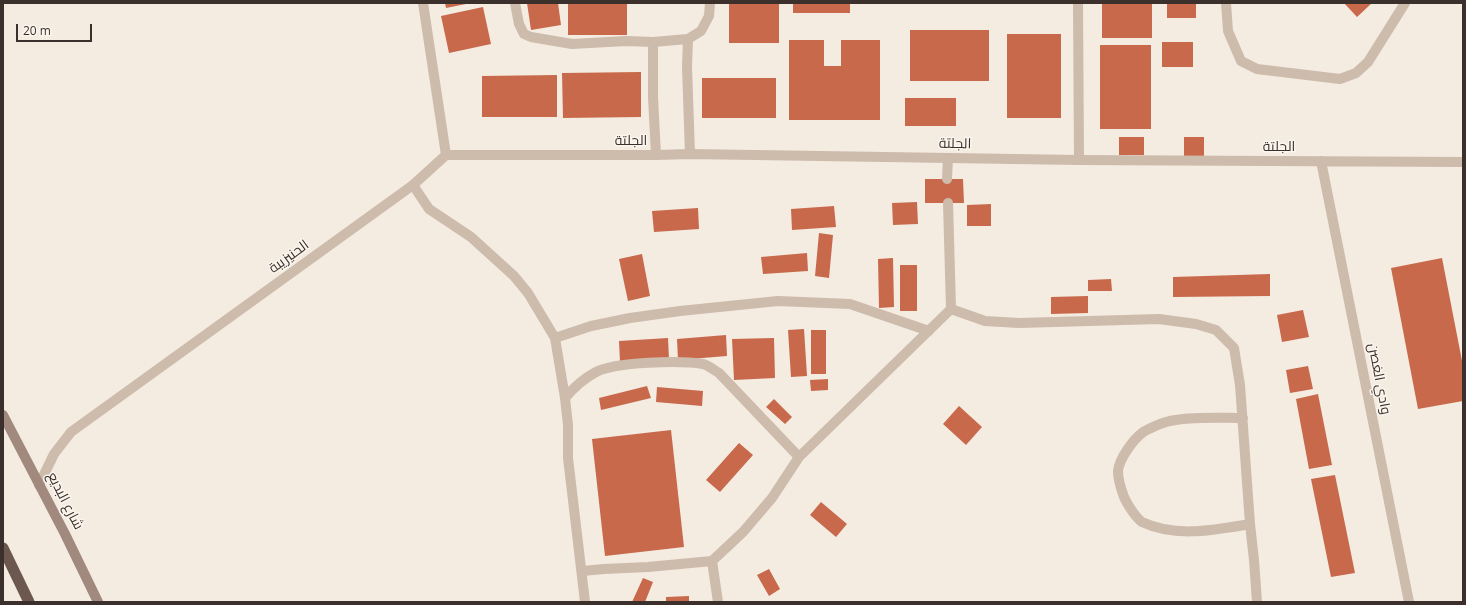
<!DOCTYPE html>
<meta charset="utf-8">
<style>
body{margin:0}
#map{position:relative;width:1466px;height:605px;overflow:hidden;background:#f4ebe1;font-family:"Open Sans",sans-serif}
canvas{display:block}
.frame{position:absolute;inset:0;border:4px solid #3b302b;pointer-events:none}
.scale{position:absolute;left:16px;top:24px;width:76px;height:18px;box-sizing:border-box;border:2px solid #3b302b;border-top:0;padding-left:5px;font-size:12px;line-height:14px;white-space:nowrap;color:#3b302b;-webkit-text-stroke:3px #fbf5ee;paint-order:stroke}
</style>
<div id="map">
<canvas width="1466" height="605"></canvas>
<div class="frame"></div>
<div class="scale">20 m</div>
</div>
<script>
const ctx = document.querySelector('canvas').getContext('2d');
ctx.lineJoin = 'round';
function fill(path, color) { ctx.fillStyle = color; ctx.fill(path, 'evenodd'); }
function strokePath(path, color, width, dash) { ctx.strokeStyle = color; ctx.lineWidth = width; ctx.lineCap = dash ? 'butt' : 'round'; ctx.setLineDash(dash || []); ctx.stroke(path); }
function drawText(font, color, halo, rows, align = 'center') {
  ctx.font = font + ' "Open Sans",Cairo,sans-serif'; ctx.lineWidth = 3; ctx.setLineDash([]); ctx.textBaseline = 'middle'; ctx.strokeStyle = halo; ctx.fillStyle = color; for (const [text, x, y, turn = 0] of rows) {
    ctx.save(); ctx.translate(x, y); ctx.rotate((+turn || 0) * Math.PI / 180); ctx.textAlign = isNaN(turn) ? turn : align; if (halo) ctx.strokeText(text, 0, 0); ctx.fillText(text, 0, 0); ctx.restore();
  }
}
fill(new Path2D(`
 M 445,3 L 466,3 L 466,4 L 446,8 Z
 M 527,3 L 558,3 L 561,25 L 531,30 Z
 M 568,3 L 627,3 L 627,35 L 568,35 Z
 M 729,3 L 779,3 L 779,43 L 729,43 Z
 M 793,3 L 850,3 L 850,13 L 793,13 Z
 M 1102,3 L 1152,3 L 1152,38 L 1102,38 Z
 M 1167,3 L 1196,3 L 1196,18 L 1167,18 Z
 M 1344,3 L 1372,3 L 1357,17 Z
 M 483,7 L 491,44 L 449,53 L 441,16 Z
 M 910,30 L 989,30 L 989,81 L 910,81 Z
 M 1007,34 L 1061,34 L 1061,118 L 1007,118 Z
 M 789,40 L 824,40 L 824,66 L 841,66 L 841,40 L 880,40 L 880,120 L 789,120 Z
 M 1162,42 L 1193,42 L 1193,67 L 1162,67 Z
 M 1100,45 L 1151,45 L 1151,129 L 1100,129 Z
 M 641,72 L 641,117 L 563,118 L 562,73 Z
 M 557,75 L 557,117 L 482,117 L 482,76 Z
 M 702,78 L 776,78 L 776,118 L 702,118 Z
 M 905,98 L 956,98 L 956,126 L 905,126 Z
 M 1119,137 L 1144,137 L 1144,155 L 1119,155 Z
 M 1184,137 L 1204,137 L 1204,157 L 1184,157 Z
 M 925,179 L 963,179 L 964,203 L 925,203 Z
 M 917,202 L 918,224 L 893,225 L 892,203 Z
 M 991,204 L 991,226 L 967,226 L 967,205 Z
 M 834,206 L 836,227 L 792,230 L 791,209 Z
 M 698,208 L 699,229 L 654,232 L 652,211 Z
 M 819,233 L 833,235 L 829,278 L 815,276 Z
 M 807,253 L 808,271 L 763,274 L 761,257 Z
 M 642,254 L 650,296 L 628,301 L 619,259 Z
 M 893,258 L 894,307 L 879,308 L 878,259 Z
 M 1442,258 L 1463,366 L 1463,401 L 1418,409 L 1391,268 Z
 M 900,265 L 917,265 L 917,311 L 900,311 Z
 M 1270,274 L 1270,296 L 1173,297 L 1173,277 Z
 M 1111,279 L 1112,291 L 1088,291 L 1088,280 Z
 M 1088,296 L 1088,313 L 1051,314 L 1051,297 Z
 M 1303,310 L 1309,337 L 1282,342 L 1277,315 Z
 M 804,329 L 807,376 L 791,377 L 788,330 Z
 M 811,330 L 826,330 L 826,374 L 811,374 Z
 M 726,335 L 727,356 L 678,360 L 677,339 Z
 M 668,338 L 669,359 L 620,362 L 619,341 Z
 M 774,338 L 775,378 L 734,380 L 732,339 Z
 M 1308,366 L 1313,389 L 1290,393 L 1286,370 Z
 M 828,379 L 828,390 L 811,391 L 810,380 Z
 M 647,386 L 651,398 L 601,410 L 599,398 Z
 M 657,387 L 703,391 L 702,406 L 656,402 Z
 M 1318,394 L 1332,465 L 1309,469 L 1296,399 Z
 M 774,399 L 792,417 L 785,424 L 766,407 Z
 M 959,406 L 982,427 L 966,445 L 943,424 Z
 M 671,430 L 684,547 L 605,556 L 592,439 Z
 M 739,443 L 753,455 L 720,492 L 706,480 Z
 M 1335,475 L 1355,573 L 1331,577 L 1311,479 Z
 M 821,502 L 847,524 L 836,537 L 810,515 Z
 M 769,569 L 780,589 L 769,596 L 757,575 Z
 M 643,578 L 653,582 L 645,602 L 632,602 Z
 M 689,596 L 689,602 L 666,602 L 666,597 Z`), '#c8694b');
strokePath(new Path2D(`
 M 515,3 L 519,24 L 524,34 L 531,37 L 572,44 L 626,41 L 653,42 L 688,39 L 701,31 L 709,16 L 710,3
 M 1078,3 L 1079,160
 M 1226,3 L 1228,31 L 1241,61 L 1257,69 L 1340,79 L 1356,73 L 1368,62 L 1405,3
 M 688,39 L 687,67 L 690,154
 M 653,42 L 653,97 L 656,155
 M 947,179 L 948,158
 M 413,185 L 429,209 L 471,237 L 514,276 L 528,293 L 555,338 L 565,398 L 568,425 L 568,458 L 585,602
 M 951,309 L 985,321 L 1019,323 L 1159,319 L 1196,324 L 1216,330 L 1234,348 L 1240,385 L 1250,524 L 1254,560 L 1257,602
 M 555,338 L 591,326 L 630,318 L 680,311 L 778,301 L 850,304 L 929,331
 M 565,398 C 574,387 583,379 596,372 C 615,362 680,360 703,364 C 708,365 714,370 719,373 L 799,457
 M 1243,418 C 1221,418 1192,416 1170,421 C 1164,422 1147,429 1142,433 C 1133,440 1119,459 1118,471 C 1118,480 1121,489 1124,497 C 1127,504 1136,518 1142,522 C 1176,538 1214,530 1250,524
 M 712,561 L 718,602
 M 582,571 L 604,569 L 648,567 L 712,561 L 743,532 L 772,498 L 799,457 L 951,309 L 948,203`), '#cdbbac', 10);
strokePath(new Path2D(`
 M 423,3 L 446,155
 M 446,155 L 656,155 L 690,154 L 1079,160 L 1463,162
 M 1321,161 L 1409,602
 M 39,485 L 54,454 L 71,432 L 413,185 L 446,155`), '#cdbbac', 10);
strokePath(new Path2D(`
 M 3,415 L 65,534 L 98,602`), '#a18a7d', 10);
strokePath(new Path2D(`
 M 3,548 L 29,602`), '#6c584f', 11);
drawText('14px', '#3b302b', '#fbf5ee', [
 ["الجلتة",631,141],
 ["الجلتة",955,144,1],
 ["الجلتة",1279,147],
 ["الحنيزيبة",289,257,-36],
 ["وادي الغصن",1379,379,79],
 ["شارع البديع",65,501,63]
]);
</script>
